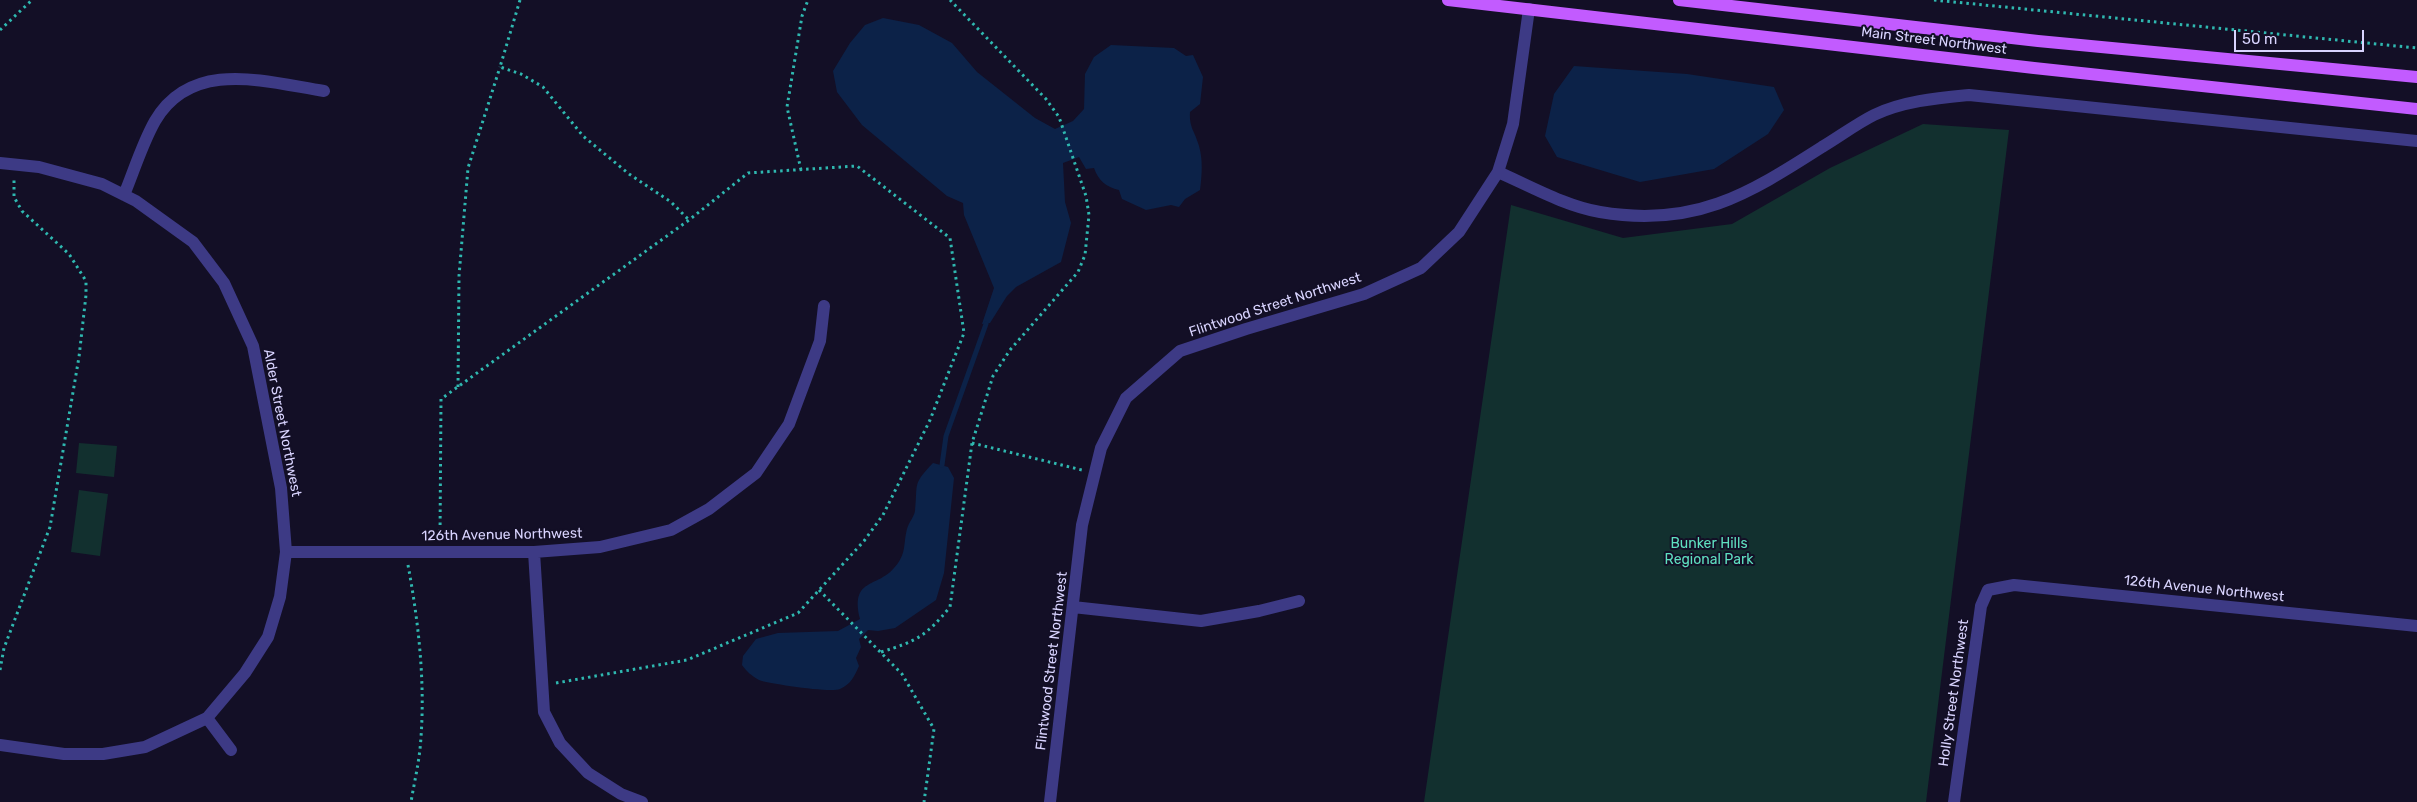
<!DOCTYPE html>
<style>
body{margin:0}
#map{position:relative;width:2417px;height:802px;overflow:hidden;background:#130f26;font-family:Rubik,sans-serif}
canvas{display:block}
.scale{position:absolute;left:2234px;top:30px;width:130px;height:22px;box-sizing:border-box;border:2px solid #d9d4ff;border-top:0;padding-left:6px;font-size:15px;line-height:18px;white-space:nowrap;color:#d9d4ff;-webkit-text-stroke:4px #130f26;paint-order:stroke}
</style>
<div id="map">
<canvas width="2417" height="802"></canvas>
<div class="scale">50 m</div>
</div>
<script>
const ctx = document.querySelector('canvas').getContext('2d');
ctx.lineJoin = 'round';
function fill(path, color) { ctx.fillStyle = color; ctx.fill(path, 'evenodd'); }
function strokePath(path, color, width, dash) { ctx.strokeStyle = color; ctx.lineWidth = width; ctx.lineCap = dash ? 'butt' : 'round'; ctx.setLineDash(dash || []); ctx.stroke(path); }
function drawText(font, color, halo, rows, align = 'center') {
  ctx.font = font + ' Rubik,sans-serif'; ctx.lineWidth = 4; ctx.setLineDash([]); ctx.textBaseline = 'middle'; ctx.strokeStyle = halo; ctx.fillStyle = color; for (const [text, x, y, turn = 0] of rows) {
    ctx.save(); ctx.translate(x, y); ctx.rotate((+turn || 0) * Math.PI / 180); ctx.textAlign = isNaN(turn) ? turn : align; if (halo) ctx.strokeText(text, 0, 0); ctx.fillText(text, 0, 0); ctx.restore();
  }
}
fill(new Path2D(`
 M 1923,124 L 2009,130 L 1926,802 L 1424,802 L 1511,205 L 1623,238 L 1732,224 L 1830,168 Z
 M 79,443 L 117,446 L 114,477 L 76,473 Z
 M 79,490 L 108,494 L 100,556 L 71,552 Z`), '#12302f');
fill(new Path2D(`
 M 883,18 L 919,25 L 952,43 L 977,72 L 1035,118 L 1055,129 L 1073,121 L 1084,109 L 1085,74 L 1094,57 L 1111,45 L 1174,48 L 1186,56 L 1193,55 L 1203,77 L 1200,104 L 1190,112 C 1189,128 1195,131 1199,146 C 1203,160 1202,175 1200,190 L 1185,199 L 1179,207 L 1171,205 L 1146,210 L 1122,199 L 1119,190 C 1106,187 1098,180 1094,168 L 1086,169 L 1079,157 L 1063,163 L 1065,202 L 1071,223 L 1061,262 L 1016,287 L 1007,296 L 990,323 L 982,324 L 994,288 L 964,215 L 963,203 L 947,196 L 862,125 L 837,92 L 833,71 L 850,43 L 865,25 Z
 M 1574,66 L 1687,74 L 1774,87 L 1784,110 L 1768,134 L 1714,169 L 1640,182 L 1557,157 L 1545,136 L 1554,94 Z
 M 933,463 L 948,467 L 954,478 L 944,573 L 936,600 L 895,628 L 878,631 L 868,630 L 859,639 L 861,647 L 856,658 L 859,666 C 854,677 851,684 840,689 C 831,693 770,684 759,680 C 752,676 747,672 742,665 L 743,656 L 756,639 L 778,633 L 838,631 L 860,619 C 850,578 877,588 894,568 C 907,554 903,544 907,529 C 909,522 914,517 915,511 C 918,483 912,485 933,463 Z`), '#0c2248');
strokePath(new Path2D(`
 M 942,465 L 946,436 L 986,324`), '#0c2248', 5);
strokePath(new Path2D(`
 M 520,0 L 500,67 L 521,74 L 543,87 L 583,136 L 629,174 L 671,202 L 689,220
 M 1934,0 L 2417,48
 M 0,30 L 32,0
 M 801,170 L 787,107 L 802,16 L 808,0
 M 458,387 L 459,276 L 468,168 L 500,67
 M 972,443 L 1082,470
 M 440,538 L 441,399 L 689,220 L 748,173 L 857,166 L 950,238 L 964,333 L 930,420 L 883,515 L 864,541 L 798,613 L 687,660 L 556,683
 M 408,565 C 419,625 426,687 420,749 C 418,767 414,784 411,802
 M 819,590 L 902,674 L 934,729 L 924,802
 M 881,652 C 917,641 926,636 950,607 L 972,443 L 993,376 L 1010,350 L 1078,272 L 1085,255 L 1089,215 L 1086,196 L 1059,117 L 1046,99 L 950,0
 M 0,670 L 4,648 L 50,527 L 79,357 L 86,295 L 86,281 L 69,254 L 22,211 L 14,197 L 14,179`), '#2fb8b0', 3, [2.5, 4]);
strokePath(new Path2D(`
 M 0,163 L 39,167 L 102,184 L 136,201 L 193,242 L 224,283 L 253,346 L 281,488 L 286,552 L 280,597 L 268,637 L 245,673 L 207,718 L 145,747 L 103,754 L 64,754 L 0,745
 M 1498,172 C 1530,186 1565,206 1600,212 C 1694,228 1747,195 1822,147 C 1839,137 1856,124 1874,115 C 1903,101 1938,98 1969,95 L 2417,141
 M 124,195 C 134,171 142,144 155,121 C 192,58 266,82 324,91
 M 286,552 L 534,552 L 600,547 L 671,530 L 709,509 L 756,473 L 789,424 L 820,341 L 824,306
 M 534,552 L 544,712 L 560,743 L 588,773 L 621,794 L 642,802
 M 1073,607 L 1201,621 L 1259,611 L 1299,601
 M 207,718 L 231,750
 M 1050,802 L 1082,525 L 1101,448 L 1126,398 L 1180,351 L 1246,329 L 1364,294 L 1421,268 L 1459,232 L 1498,172 L 1513,124 L 1529,9
 M 1954,802 L 1981,606 L 1988,590 L 2014,585 L 2417,626`), '#3d3a85', 12);
strokePath(new Path2D(`
 M 1448,0 L 2034,68 L 2417,109
 M 1679,0 L 2038,41 L 2417,77`), '#c25bff', 12);
drawText('14px', '#d9d4ff', '#130f26', [
 ["Main Street Northwest",1934,41,7],
 ["Flintwood Street Northwest",1275,305,-18],
 ["Alder Street Northwest",282,423,79],
 ["126th Avenue Northwest",502,535,-1],
 ["126th Avenue Northwest",2204,589,6],
 ["Flintwood Street Northwest",1052,661,-83],
 ["Holly Street Northwest",1954,693,-82]
]);
drawText('14px', '#5fe0c0', '#130f26', [
 ["Bunker Hills",1709,544],
 ["Regional Park",1709,560]
]);
</script>
